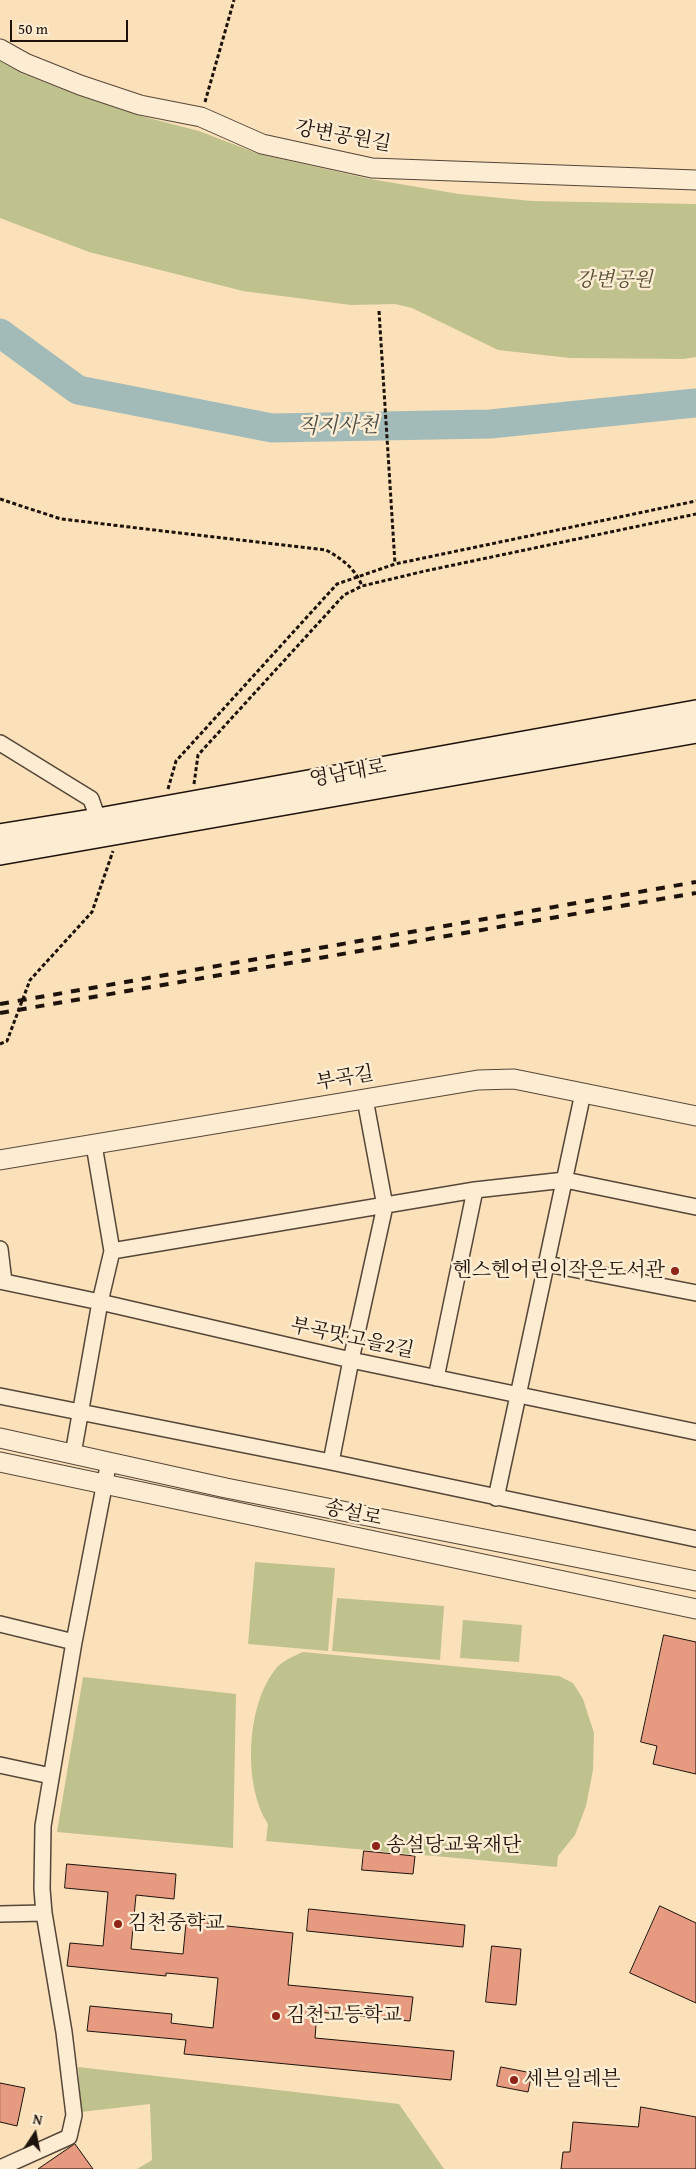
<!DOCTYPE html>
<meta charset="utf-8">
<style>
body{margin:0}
#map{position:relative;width:696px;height:2169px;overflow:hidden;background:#fbe1ba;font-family:"Gentium Book Plus",serif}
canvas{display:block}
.north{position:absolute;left:10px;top:2109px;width:50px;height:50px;-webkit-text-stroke:4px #fcecd2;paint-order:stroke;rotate:11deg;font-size:14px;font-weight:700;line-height:20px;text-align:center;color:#1e130c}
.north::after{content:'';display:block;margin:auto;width:18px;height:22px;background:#1e130c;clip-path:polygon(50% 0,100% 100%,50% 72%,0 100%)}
.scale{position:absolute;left:10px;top:20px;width:118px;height:22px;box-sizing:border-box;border:2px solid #1e130c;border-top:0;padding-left:6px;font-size:15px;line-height:18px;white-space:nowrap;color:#1e130c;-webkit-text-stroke:4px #fcecd2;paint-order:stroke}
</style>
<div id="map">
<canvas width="696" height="2169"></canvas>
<div class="north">N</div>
<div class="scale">50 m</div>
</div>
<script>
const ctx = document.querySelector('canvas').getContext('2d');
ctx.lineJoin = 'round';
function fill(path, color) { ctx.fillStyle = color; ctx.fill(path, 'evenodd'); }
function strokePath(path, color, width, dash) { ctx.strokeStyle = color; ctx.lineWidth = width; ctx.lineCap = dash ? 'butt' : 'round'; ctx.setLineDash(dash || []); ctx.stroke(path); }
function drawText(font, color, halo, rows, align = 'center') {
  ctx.font = font + ' "Gentium Book Plus","Noto Serif KR",serif'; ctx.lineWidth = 5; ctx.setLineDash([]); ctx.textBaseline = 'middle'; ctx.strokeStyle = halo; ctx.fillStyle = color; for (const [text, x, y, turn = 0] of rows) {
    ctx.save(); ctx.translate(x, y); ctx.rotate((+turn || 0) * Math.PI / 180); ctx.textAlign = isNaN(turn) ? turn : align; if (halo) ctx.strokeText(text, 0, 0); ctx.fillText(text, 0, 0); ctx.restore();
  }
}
fill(new Path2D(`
 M 0,61 L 21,73 L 77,95 L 137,115 L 199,131 L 259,154 L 370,179 L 459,194 L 532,201 L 696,204 L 696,357 L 683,359 L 570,358 L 498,350 L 412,308 L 395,304 L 351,305 L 243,291 L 89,252 L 0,218 Z
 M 255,1562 L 335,1568 L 328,1651 L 248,1644 Z
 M 337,1598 L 444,1606 L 440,1660 L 332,1651 Z
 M 463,1620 L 522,1625 L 519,1662 L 460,1658 Z
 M 303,1652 L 559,1676 L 573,1683 L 583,1699 L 594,1733 L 593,1770 L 586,1806 L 575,1835 L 558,1856 L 557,1867 L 266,1841 L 268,1824 C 243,1786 246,1708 274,1671 C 281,1661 292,1657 303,1652 Z
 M 83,1677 L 236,1694 L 233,1848 L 57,1832 Z
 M 78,2067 L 399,2104 L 444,2169 L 137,2169 L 152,2160 L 150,2104 L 81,2112 Z`), '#c0c28e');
strokePath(new Path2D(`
 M 0,333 L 78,390 L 272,428 L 490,424 L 696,403`), '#a2bbb9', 29);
const building = new Path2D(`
 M 664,1635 L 696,1642 L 696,1774 L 653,1764 L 657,1746 L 641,1742 Z
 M 364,1851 L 415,1856 L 413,1874 L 362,1870 Z
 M 67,1864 L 176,1874 L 174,1899 L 136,1895 L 131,1949 L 183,1954 L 187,1913 L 209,1916 L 208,1924 L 293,1933 L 288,1985 L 413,1997 L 410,2021 L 317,2012 L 315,2038 L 454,2051 L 451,2080 L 184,2054 L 186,2040 L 87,2031 L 90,2006 L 172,2014 L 171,2023 L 213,2028 L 218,1978 L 166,1973 L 166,1976 L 67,1966 L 70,1943 L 103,1946 L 108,1892 L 65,1888 Z
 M 660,1906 L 696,1923 L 696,2003 L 630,1973 Z
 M 309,1909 L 465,1925 L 463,1947 L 307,1931 Z
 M 492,1946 L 521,1949 L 516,2005 L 486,2002 Z
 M 501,2067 L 532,2073 L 528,2092 L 497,2086 Z
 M 0,2083 L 25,2088 L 17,2126 L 0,2122 Z
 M 641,2107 L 696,2117 L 696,2169 L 561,2169 L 563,2152 L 570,2152 L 573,2122 L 638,2127 Z
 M 75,2144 L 93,2169 L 38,2169 L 73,2145 Z`);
fill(building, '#e69a7f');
strokePath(building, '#1e130c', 1);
const minor = new Path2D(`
 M 0,743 L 91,799 L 98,819
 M 0,1249 L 4,1282
 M 112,1251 L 475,1190 L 565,1180 L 696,1207
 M 547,1264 L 696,1293
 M 0,1281 L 100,1302 L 351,1360 L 696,1432
 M 436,1378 L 475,1190
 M 0,1396 L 331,1462 L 696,1539
 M 73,1454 L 100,1302 L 112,1251 L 94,1145
 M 331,1462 L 351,1360 L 385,1206 L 365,1099
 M 496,1498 L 583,1093
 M 0,1624 L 74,1642
 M 0,1765 L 51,1776
 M 0,1914 L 44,1913
 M 0,2168 L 69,2137 L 74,2115 L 64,2032 L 44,1913 L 42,1889 L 43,1826 L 74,1642 L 109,1461`);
const tertiary = new Path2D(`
 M 0,49 L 25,63 L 80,85 L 140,105 L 201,117 L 262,144 L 372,168 L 696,180
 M 0,1160 L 478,1080 L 514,1079 L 696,1116
 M 0,1438 L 226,1488 L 696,1581
 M 0,1462 L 696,1609`);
const secondary = new Path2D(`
 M 0,835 L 98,819 L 696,711
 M 0,854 L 696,732`);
strokePath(minor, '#554638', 18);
strokePath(tertiary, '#554638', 21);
strokePath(secondary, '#1e130c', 24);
strokePath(new Path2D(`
 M 205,102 L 234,0
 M 379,311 L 395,564
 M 0,499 L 61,519 L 326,550 C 342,559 355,568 362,586
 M 194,784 L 198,755 L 344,595 L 362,586 L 425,571 L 696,514
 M 168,789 L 176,761 L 337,584 L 395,564 L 696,501
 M 0,1044 L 7,1041 L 30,980 L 92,912 L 113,851`), '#1e130c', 3, [4, 2.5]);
strokePath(minor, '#fcecd2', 15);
strokePath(tertiary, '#fcecd2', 19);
strokePath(secondary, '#fcecd2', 21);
strokePath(new Path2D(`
 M 0,1004 L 696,882
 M 0,1013 L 696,893`), '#1e130c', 4, [9, 9]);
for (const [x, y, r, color] of [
 [675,1271,5,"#8f2418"],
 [376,1846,5,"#8f2418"],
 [118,1924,5,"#8f2418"],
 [276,2016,5,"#8f2418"],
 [514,2080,5,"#8f2418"]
]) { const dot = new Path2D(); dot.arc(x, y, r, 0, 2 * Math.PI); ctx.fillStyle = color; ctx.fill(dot); strokePath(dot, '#fcecd2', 2); }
drawText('20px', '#1e130c', '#fcecd2', [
 ["강변공원길",343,137,10],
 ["영남대로",348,774,-10],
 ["부곡길",345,1079,-10],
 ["부곡맛고을2길",352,1339,12],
 ["송설로",353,1514,12]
]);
drawText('italic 20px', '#57503a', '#fcecd2', [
 ["강변공원",614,281]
]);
drawText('20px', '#1e130c', '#fcecd2', [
 ["헨스헨어린이작은도서관",665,1271,"right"],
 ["송설당교육재단",386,1846],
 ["김천중학교",128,1924],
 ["김천고등학교",286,2016],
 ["세븐일레븐",524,2080]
], 'left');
drawText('italic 21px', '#4c4e49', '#fcecd2', [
 ["직지사천",338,427,-1]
]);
</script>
